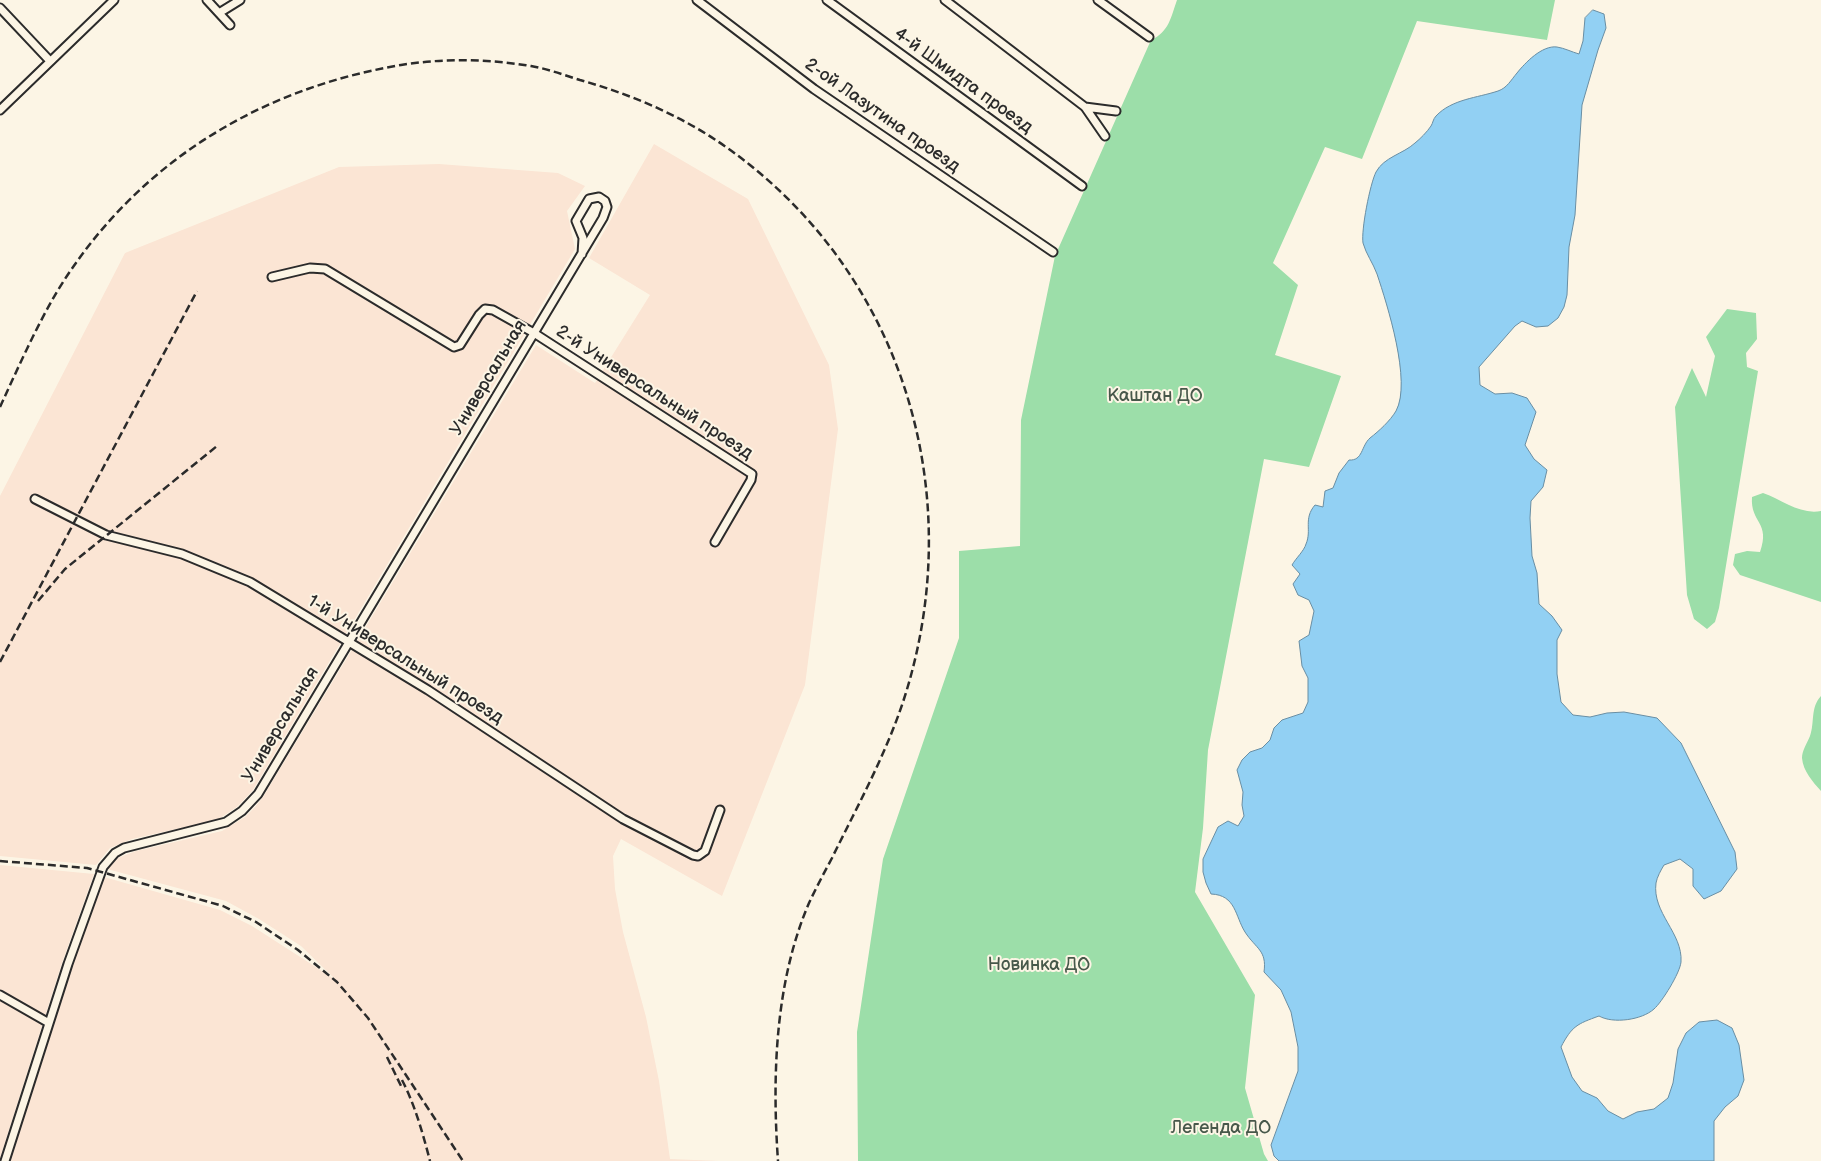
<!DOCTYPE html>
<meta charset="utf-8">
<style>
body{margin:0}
canvas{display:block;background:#fcf5e5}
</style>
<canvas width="1821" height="1161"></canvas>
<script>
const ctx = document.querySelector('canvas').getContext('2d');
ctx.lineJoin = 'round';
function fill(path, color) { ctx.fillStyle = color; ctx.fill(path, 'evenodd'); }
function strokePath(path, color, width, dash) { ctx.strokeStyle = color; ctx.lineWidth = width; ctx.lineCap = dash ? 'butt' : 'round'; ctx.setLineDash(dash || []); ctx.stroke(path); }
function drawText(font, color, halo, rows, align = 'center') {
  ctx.font = font + ' "Balsamiq Sans",sans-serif'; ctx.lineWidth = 4; ctx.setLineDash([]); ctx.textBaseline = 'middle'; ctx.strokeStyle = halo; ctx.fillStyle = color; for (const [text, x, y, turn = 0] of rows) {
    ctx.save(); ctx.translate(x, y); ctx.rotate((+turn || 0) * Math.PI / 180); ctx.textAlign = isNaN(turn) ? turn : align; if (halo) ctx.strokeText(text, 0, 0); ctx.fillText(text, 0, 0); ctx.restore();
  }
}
fill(new Path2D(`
 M 654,144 L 748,199 L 829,365 L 838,429 L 805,685 L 722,896 L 621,839 L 613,856 L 615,889 L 623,932 L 646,1017 L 659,1081 L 670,1159 L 720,1161 L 10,1161 L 72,967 L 104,877 L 220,910 L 252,926 L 336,980 L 301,946 L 259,919 L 226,901 L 107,869 L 118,858 L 136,851 L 222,831 L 245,817 L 255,807 L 263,797 L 536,345 L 595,383 L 650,295 L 589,258 Z
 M 439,164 L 558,173 L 585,186 L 567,211 L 575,249 L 253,790 L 237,807 L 217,820 L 132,839 L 110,848 L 96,865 L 0,856 L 0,496 L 125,253 L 339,167 Z
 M 0,865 L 94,874 L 62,963 L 0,1158 Z`), '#fbe5d4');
fill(new Path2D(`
 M 1177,0 L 1555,0 L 1547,40 L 1417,21 L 1362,159 L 1325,147 L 1273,263 L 1298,285 L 1275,355 L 1341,376 L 1309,467 L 1264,459 L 1208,750 L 1203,828 L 1195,892 L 1255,995 L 1245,1088 L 1264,1154 L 1268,1161 L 858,1161 L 857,1032 L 883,859 L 959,638 L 959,551 L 1020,546 L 1021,420 L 1055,256 L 1151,40 C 1169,32 1171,17 1177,0 Z
 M 1727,309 L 1756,313 L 1757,339 L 1746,353 L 1747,367 L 1758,371 L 1719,608 L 1715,622 L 1707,629 L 1694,619 L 1687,595 L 1675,407 L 1692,368 L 1706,397 L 1715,356 L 1706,337 Z
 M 1763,493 C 1783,500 1800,515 1821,511 L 1821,602 L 1740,575 L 1733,565 L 1735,554 L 1747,551 L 1760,552 C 1771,522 1750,523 1752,497 Z
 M 1821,696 L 1821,791 C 1813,782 1803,771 1802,758 C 1802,751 1807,743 1810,736 C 1815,722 1810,708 1821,696 Z`), '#9cdea9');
const water = new Path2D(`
 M 1593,10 L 1604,14 L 1606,28 L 1598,50 L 1582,105 L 1575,215 L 1569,247 L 1567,295 L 1564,307 L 1558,318 L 1548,326 L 1536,327 L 1522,321 L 1515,326 L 1479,367 L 1480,385 L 1495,394 L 1512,393 L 1527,398 L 1536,412 L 1525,445 L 1534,459 L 1547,470 L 1543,487 L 1531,501 L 1530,518 L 1532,556 L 1537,573 L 1539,604 L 1552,616 L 1562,630 L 1557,640 L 1557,674 L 1561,702 L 1573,715 L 1590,717 L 1607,713 L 1624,712 L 1657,718 L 1681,743 L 1735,852 L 1737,869 L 1721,891 L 1704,899 L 1693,886 L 1693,869 L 1680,859 L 1664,865 C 1661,870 1657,877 1656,883 C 1652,913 1683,933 1681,962 C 1680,973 1662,1002 1654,1009 C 1642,1020 1613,1024 1599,1016 C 1577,1024 1572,1026 1561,1047 L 1572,1077 L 1582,1091 L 1597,1098 L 1608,1111 L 1623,1119 L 1637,1112 L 1654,1109 L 1668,1098 L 1673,1083 L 1678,1049 L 1686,1033 L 1699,1022 L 1717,1020 L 1732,1028 L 1739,1045 L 1744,1080 L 1738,1096 L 1725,1107 L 1714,1121 L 1714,1161 L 1279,1161 L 1274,1156 L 1271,1145 L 1298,1071 L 1298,1047 L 1291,1012 L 1281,990 L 1264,972 C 1267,950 1256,949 1245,932 C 1235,916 1236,895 1211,894 L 1206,883 L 1203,872 L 1203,859 L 1218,827 L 1228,821 L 1238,826 L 1244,816 L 1242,805 L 1243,792 L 1237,770 L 1242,760 L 1250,752 L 1262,748 L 1270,740 L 1274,728 L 1282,720 L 1303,713 L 1308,702 L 1308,678 L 1302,666 L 1299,641 L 1309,635 L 1314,611 L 1309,600 L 1298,595 L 1293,584 L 1300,574 L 1292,565 C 1296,558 1304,551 1306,544 C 1312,530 1303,519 1315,505 L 1323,507 L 1325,491 L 1333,488 L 1339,473 L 1349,460 C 1363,461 1361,446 1370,438 C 1379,431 1390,421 1396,411 C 1412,382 1387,304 1377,274 C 1373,263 1366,254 1363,243 C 1361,230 1370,184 1376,172 C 1384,157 1403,154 1415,143 C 1420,139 1427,132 1431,126 C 1433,123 1433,119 1436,116 C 1452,99 1477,98 1498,91 C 1507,88 1511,80 1517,73 C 1525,63 1542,45 1557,47 C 1564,48 1572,52 1579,54 L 1583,41 L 1585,18 Z`);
fill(water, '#92d0f3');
strokePath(water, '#698ea3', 1);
const minor = new Path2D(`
 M 207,0 L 230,25
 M 697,0 L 814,89 L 1053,252
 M 827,0 L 1082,186
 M 945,0 L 1085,107 L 1105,136
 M 1098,0 L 1149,37
 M 0,8 L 50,61
 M 219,13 L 240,0
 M 1085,107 L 1116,111
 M 0,110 L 114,0
 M 272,277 L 310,268 L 325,269 L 454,347 L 460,345 L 479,315 L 485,309 L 493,310 L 534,333 L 752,474 L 751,480 L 715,542
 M 35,499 L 106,535 L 182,554 L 250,582 L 428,690 L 623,819 L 693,855 L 698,856 L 705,851 L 720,810
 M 0,995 L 49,1023
 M 5,1161 L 68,964 L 103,867 L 115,853 L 124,848 L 226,822 L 242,811 L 258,794 L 603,218 L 607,207 L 605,201 L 599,197 L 589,199 L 576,221 L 583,238 L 582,254`);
strokePath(minor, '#2b2b2b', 11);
strokePath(minor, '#fcf5e5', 7);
strokePath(new Path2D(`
 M 0,407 C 18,368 36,327 58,290 C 135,165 257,89 401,65 C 444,58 488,59 531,66 C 548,69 564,75 580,80 C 643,98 698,123 750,165 C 911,294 967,507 903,702 C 885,756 857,807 832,858 C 824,873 816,888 809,903 C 775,982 772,1076 778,1161
 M 38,601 L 65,569 L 217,446
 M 0,662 L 197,291
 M 0,861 L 87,868 L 223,906 L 256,922 L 298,950 L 337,982 L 368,1018 L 463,1161
 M 387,1057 L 402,1088
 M 402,1080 C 415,1105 423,1134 430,1161`), '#2b2b2b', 2.5, [8, 4]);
drawText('18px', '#2b2b2b', '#fcf5e5', [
 ["4-й Шмидта проезд",963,81,36],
 ["2-ой Лазутина проезд",882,116,35],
 ["Универсальная",489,378,-59],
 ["2-й Универсальный проезд",654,393,33],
 ["1-й Универсальный проезд",405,660,32],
 ["Универсальная",281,725,-59]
]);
drawText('18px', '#47584a', '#fcf5e5', [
 ["Каштан ДО",1155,396],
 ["Новинка ДО",1039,965],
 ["Легенда ДО",1221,1128]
]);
</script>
